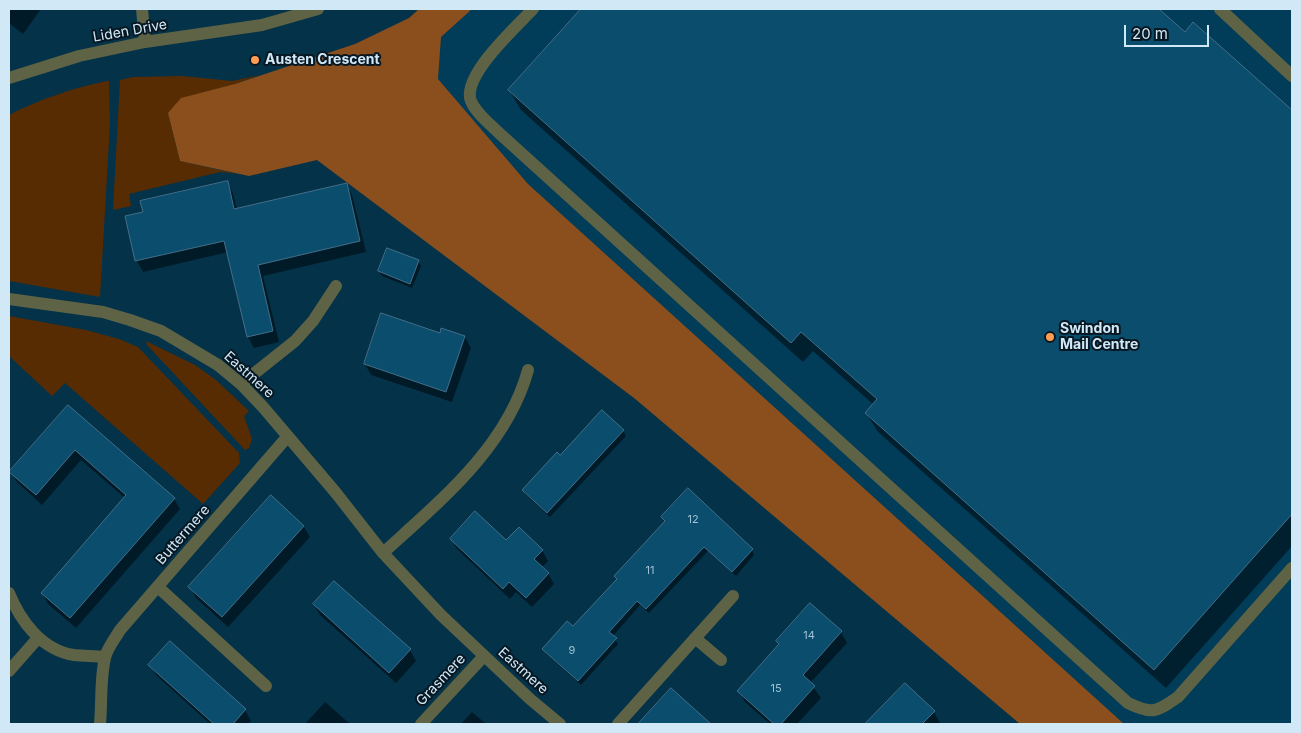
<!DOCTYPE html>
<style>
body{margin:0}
#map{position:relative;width:1301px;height:733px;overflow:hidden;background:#033249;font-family:Inter,sans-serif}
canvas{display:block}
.frame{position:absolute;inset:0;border:10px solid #d1e8f7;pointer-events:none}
.scale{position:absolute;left:1124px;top:25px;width:85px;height:22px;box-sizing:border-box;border:2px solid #d1e8f7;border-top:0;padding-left:6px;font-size:15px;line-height:18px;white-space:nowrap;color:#d1e8f7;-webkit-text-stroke:4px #071823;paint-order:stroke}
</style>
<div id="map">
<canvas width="1301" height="733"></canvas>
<div class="frame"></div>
<div class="scale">20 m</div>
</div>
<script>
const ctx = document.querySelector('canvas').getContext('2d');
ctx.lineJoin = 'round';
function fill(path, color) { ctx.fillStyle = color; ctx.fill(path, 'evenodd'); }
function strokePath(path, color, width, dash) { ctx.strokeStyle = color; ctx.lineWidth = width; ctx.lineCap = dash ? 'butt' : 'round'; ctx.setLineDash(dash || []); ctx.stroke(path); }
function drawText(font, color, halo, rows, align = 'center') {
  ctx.font = font + ' Inter,sans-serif'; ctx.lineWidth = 4; ctx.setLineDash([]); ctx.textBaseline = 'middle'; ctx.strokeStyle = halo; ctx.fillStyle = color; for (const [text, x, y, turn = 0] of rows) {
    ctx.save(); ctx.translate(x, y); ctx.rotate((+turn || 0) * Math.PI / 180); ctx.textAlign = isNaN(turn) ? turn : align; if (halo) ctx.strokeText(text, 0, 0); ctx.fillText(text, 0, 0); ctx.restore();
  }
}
fill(new Path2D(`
 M 430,9 L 1292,9 L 1292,724 L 1073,724 L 401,60 Z`), '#013c58');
fill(new Path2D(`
 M 260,75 L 235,84 L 168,113 L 180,161 L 237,174 L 220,172 L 129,194 L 131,206 L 113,210 L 120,80 L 133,77 L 182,76 L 232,81 Z
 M 107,81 L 109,81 L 109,84 L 110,124 L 100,297 L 9,281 L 9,115 C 40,99 73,88 107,81 Z
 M 9,316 L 86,330 L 119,339 L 138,347 L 239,453 L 240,463 L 203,504 L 65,383 L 52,396 L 9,356 Z
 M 146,341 L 195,365 L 216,380 L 249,411 L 244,416 L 252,439 L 249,448 L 245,450 L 147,345 Z`), '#582c03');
fill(new Path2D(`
 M 419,9 L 472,9 L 441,37 L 438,79 L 528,184 L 1124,724 L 1020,724 L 634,398 L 317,160 L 249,176 L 180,161 L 168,113 L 181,98 L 235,84 L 355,44 L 409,18 Z`), '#8a4f1d');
fill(new Path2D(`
 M 9,9 L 41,9 L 23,34 L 9,23 Z
 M 582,9 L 1157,9 L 1185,34 L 1194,24 L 1292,112 L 1292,546 L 1166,688 L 878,432 L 866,413 L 874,405 L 813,351 L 803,362 L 521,110 L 509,90 Z
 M 227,182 L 233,193 L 237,210 L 346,184 L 352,195 L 366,252 L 263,276 L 279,342 L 254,348 L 248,337 L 228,252 L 143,272 L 137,261 L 127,217 L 144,213 Z
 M 418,261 L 421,266 L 412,288 L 382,276 L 379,271 Z
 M 441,335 L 465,337 L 471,348 L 452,402 L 371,375 L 365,364 Z
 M 68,406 L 174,499 L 180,509 L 76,628 L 48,604 L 42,593 L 125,498 L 81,460 L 42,505 L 17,482 L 11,472 Z
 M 623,431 L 626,436 L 550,517 L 526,495 L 523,490 L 560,457 Z
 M 271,497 L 304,527 L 310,537 L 228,627 L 196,598 L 190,587 Z
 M 662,517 L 752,550 L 754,555 L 736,576 L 708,551 L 649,613 L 640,605 L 613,636 L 618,644 L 581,685 L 547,654 L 544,649 L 573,628 L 618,580 L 665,523 Z
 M 451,539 L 506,542 L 542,550 L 548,561 L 541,568 L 548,573 L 554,584 L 532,607 L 516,592 L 510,599 L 457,549 Z
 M 314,605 L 410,650 L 416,661 L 396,683 L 320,615 Z
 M 841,632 L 847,643 L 810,683 L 821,698 L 797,724 L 770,724 L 745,702 L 739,691 L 780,645 L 777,641 Z
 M 170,643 L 245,710 L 251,721 L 248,724 L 210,724 L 156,675 L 150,665 Z
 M 671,690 L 709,724 L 652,724 L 647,716 Z
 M 325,702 L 350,724 L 305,724 Z
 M 472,712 L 486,724 L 461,724 Z
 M 934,712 L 940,723 L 938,724 L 875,724 Z`), '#0007');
const building = new Path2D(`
 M 581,9 L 1159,9 L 1185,32 L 1193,22 L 1292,110 L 1292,514 L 1154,670 L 865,413 L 877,399 L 801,332 L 791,343 L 508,90 Z
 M 228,181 L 234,209 L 347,183 L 360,241 L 258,265 L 273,331 L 247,337 L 224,241 L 135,261 L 125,216 L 143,212 L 140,201 Z
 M 387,248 L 419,260 L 410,284 L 378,271 Z
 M 381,313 L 440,333 L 441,328 L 465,336 L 446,392 L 364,364 Z
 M 68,405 L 175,498 L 70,618 L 41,593 L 126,495 L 75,450 L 36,495 L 9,472 Z
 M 602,410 L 624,430 L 547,513 L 522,490 L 557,452 L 560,455 Z
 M 688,488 L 753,549 L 732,572 L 704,547 L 646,609 L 637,601 L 609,632 L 617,638 L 578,681 L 542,649 L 567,621 L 573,626 L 617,579 L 614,576 L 665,521 L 661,517 Z
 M 271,495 L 304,526 L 222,617 L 188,587 Z
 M 475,511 L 506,540 L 519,527 L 543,550 L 534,559 L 549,573 L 526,598 L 509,582 L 503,589 L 450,539 Z
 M 334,581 L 411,649 L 389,673 L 313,604 Z
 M 810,603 L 842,631 L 803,675 L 815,686 L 781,724 L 774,724 L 737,691 L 779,644 L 776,641 Z
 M 170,641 L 246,709 L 233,724 L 214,724 L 148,665 Z
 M 905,683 L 935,711 L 922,724 L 865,724 Z
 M 671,688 L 711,724 L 638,724 Z`);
fill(building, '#0a4d6d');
strokePath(building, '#446e88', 1);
strokePath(new Path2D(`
 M 142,9 L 145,42
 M 533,9 C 516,27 466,72 470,98 C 473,111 490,124 499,133 L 1128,703 C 1153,715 1156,712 1178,697 L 1292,568
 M 1220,9 L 1292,76
 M 9,78 L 79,56 L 145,42 L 262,25 L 318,9
 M 9,299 L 103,312 L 130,320 L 161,331 L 218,365 L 241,384 L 263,407 L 336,493 L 383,553 L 441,615 L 530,699 L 560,724
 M 241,384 L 295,341 L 313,321 L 336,286
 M 383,553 C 440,501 507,447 528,370
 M 158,587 L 266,686
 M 9,593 C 20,620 41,650 74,655 C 84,656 95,656 105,657
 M 695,638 L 721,660
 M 9,671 L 38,638
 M 100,724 C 102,702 100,679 105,658 C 107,648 115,639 120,630 L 288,436
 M 421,724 L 484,656
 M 618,724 L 733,596`), '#5e6345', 12);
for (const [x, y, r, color] of [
 [255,60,5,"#fc9d53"],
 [1050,337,5,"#fc9d53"]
]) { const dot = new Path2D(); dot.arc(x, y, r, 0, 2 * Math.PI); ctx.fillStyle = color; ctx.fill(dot); strokePath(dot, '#071823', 2); }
drawText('11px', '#9fc1d4', null, [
 ["12",693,520],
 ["11",650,571],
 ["14",809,636],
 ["9",572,651],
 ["15",776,689]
]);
drawText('14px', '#d1e8f7', '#071823', [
 ["Liden Drive",130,31,-10],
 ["Eastmere",249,375,42],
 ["Buttermere",183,535,-49],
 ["Eastmere",523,671,42],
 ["Grasmere",441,680,-47]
]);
drawText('bold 14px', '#d1e8f7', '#071823', [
 ["Austen Crescent",265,60],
 ["Swindon",1060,329],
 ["Mail Centre",1060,345]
], 'left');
</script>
